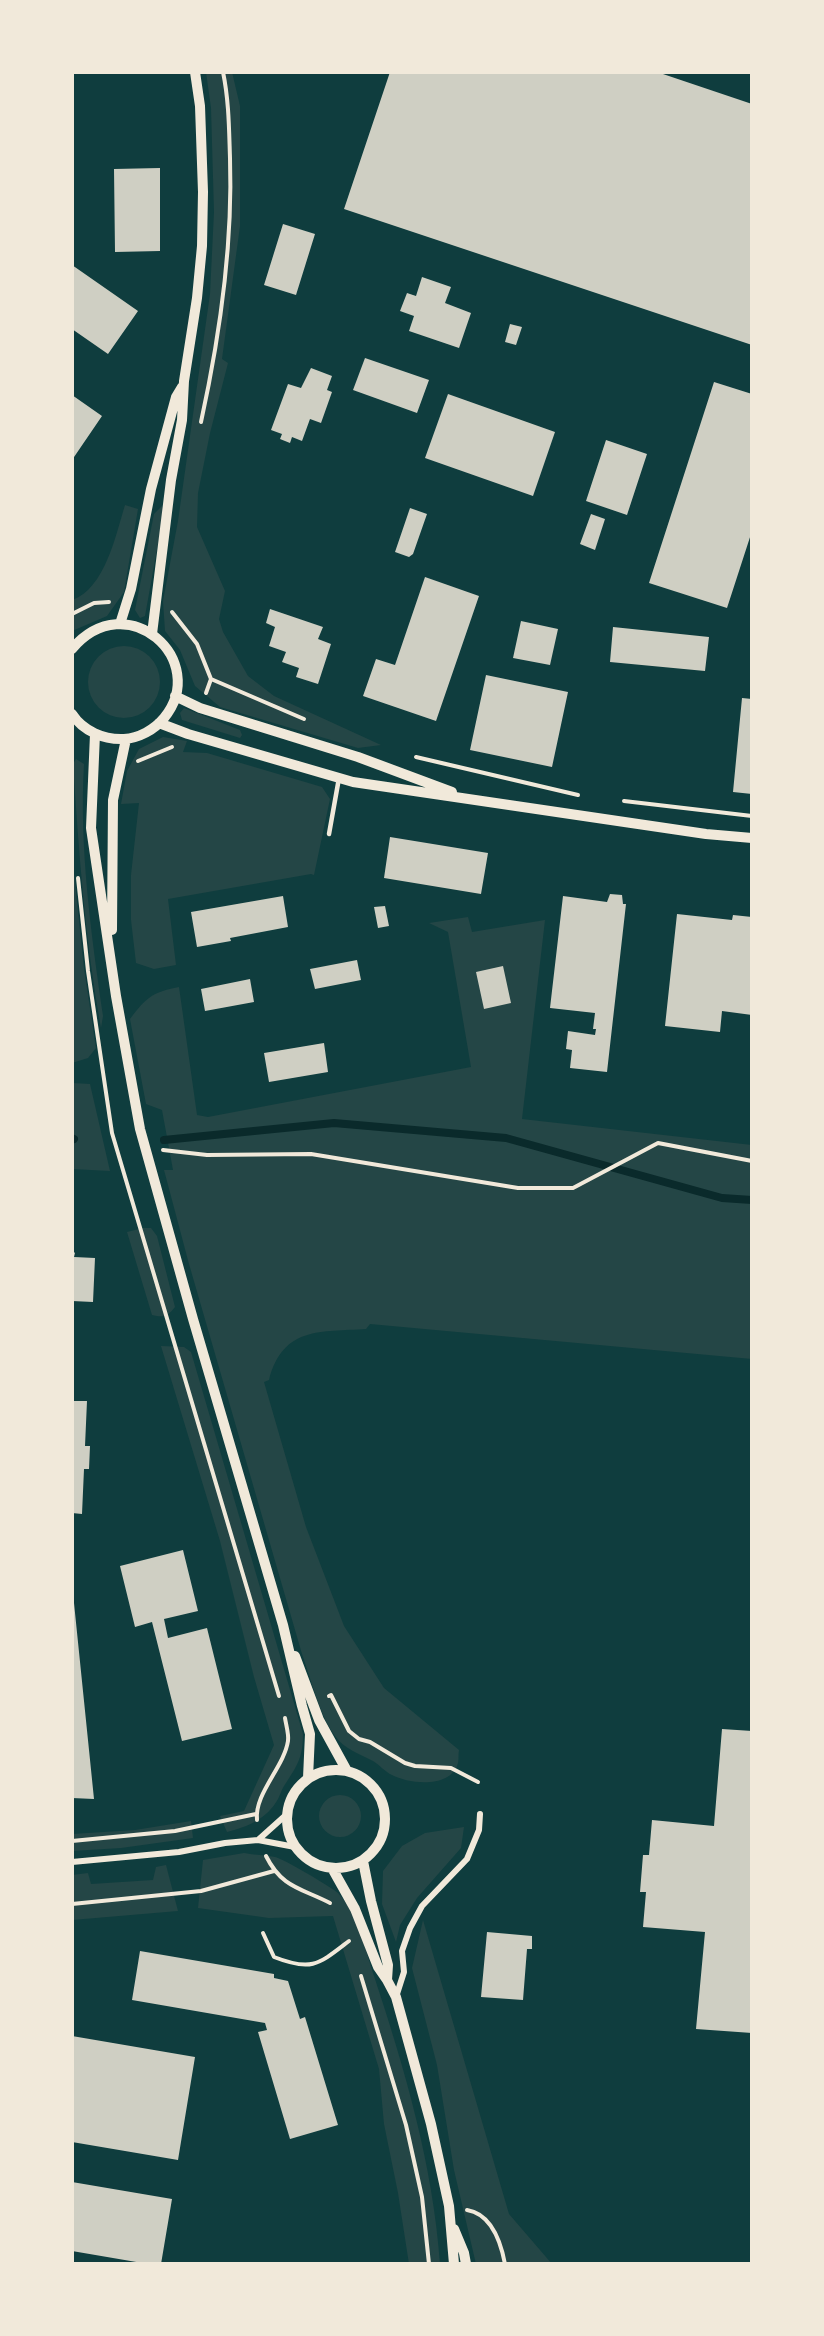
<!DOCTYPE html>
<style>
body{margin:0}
#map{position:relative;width:824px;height:2336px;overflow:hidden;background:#0f3d3e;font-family:Raleway,sans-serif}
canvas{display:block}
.frame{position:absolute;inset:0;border:74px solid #f1e9da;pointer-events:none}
</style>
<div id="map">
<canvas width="824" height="2336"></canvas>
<div class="frame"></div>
</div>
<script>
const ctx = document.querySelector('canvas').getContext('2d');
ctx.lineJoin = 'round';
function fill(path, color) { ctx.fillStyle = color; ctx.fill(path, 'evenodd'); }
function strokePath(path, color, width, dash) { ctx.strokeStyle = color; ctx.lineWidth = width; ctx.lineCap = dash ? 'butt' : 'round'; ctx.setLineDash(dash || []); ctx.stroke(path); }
fill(new Path2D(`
 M 206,72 L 232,72 L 240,106 L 240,226 L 222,359 L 228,363 L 210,433 L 198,493 L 197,527 L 225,591 L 219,619 L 223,632 L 248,676 L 274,696 L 381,745 L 358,748 L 220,707 L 195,686 L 180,650 L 165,631 L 163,601 L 178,521 L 210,294 L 214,212 L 211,108 Z
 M 125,505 L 138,509 L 124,592 L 107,616 L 72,631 L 72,600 C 105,589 116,534 125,505 Z
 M 162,506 L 163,516 L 145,616 L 140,618 L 135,610 L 154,514 Z
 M88 682a36 36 0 1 1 72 0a36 36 0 1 1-72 0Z
 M 184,708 L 240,730 L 242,735 L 240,738 L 182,720 L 180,713 Z
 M 163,737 L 187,741 L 183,752 L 207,753 L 322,787 L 330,799 L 314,875 L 311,874 L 168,899 L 176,965 L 154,969 L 136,963 L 131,920 L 131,875 L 139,803 L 121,804 L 127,771 L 139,749 Z
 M 76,759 L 84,764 C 79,847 91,933 103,1016 L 101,1028 C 85,941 79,852 73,764 Z
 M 72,854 L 84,968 L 96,1048 L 88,1058 L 72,1063 Z
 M 468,917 L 472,932 L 545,920 L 522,1119 L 752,1145 L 752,1359 L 370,1324 L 366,1329 C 321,1332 283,1326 269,1380 L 264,1382 L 306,1527 L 344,1626 L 384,1688 L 459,1750 C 458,1754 459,1759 458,1763 C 451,1789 409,1784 392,1775 C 385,1772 380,1765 373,1761 C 360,1754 344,1749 335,1736 C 320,1716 311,1679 302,1654 L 189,1264 L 164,1170 L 173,1170 L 162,1110 L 146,1104 L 130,1019 C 146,998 152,992 179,987 L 197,1115 L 208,1117 L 471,1067 L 448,932 L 429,923 Z
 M 72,1083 L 90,1084 L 110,1171 L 72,1169 Z
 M 143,1228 L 151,1228 L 157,1236 L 175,1307 C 168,1316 164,1318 152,1315 L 127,1232 Z
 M 161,1346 L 184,1347 L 191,1352 L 303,1734 C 303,1758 297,1766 284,1786 C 281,1791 280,1795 278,1799 C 267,1819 247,1827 227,1832 L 220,1816 L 244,1811 L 274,1745 L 254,1677 L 220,1541 Z
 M319 1816a21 21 0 1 1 42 0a21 21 0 1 1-42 0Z
 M 191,1821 L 193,1838 L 121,1848 L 72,1851 L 72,1834 L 135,1830 Z
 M 464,1827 L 461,1848 L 417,1898 L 400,1925 L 396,1942 L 382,1904 L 383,1871 L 402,1846 L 425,1833 Z
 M 244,1853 C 254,1855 265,1855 275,1857 C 282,1858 333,1888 338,1893 C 358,1914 365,1949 374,1976 C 405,2070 433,2165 440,2264 L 409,2264 L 398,2193 L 384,2124 L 379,2069 L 333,1916 L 269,1918 L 198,1908 L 203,1860 Z
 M 166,1865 L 178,1911 L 72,1920 L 72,1875 L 88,1873 L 91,1884 L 153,1880 L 156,1867 Z
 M 423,1920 L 509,2214 L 552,2264 L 476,2264 L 454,2170 L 437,2065 L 412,1968 Z`), '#244646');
strokePath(new Path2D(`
 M 72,1138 L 74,1139
 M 164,1140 L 334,1123 L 506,1138 L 722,1198 L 752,1200`), '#0a2a2b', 8);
fill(new Path2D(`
 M 390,72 L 657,72 L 752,104 L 752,345 L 344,209 Z
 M 160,168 L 160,251 L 115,252 L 114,169 Z
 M 283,224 L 315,234 L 296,295 L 264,285 Z
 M 72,265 L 138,311 L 108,354 L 72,329 Z
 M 422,277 L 451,287 L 445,303 L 471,313 L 459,348 L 409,331 L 414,316 L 400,311 L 407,293 L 416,296 Z
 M 510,324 L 522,327 L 516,345 L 505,342 Z
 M 365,358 L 429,380 L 417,413 L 353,390 Z
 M 311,368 L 332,376 L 327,390 L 332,392 L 321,423 L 310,419 L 302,441 L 292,437 L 290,443 L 280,439 L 282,434 L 271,430 L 288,384 L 301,388 Z
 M 714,382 L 752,394 L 752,531 L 727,608 L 649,583 Z
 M 448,394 L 555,432 L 533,496 L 425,458 Z
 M 72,395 L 102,416 L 72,460 Z
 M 606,440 L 647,454 L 627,515 L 586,501 Z
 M 410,508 L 427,514 L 413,554 L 409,557 L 395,552 Z
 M 591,514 L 605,519 L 595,550 L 580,544 Z
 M 425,577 L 479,596 L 436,721 L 363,696 L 376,659 L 395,665 Z
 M 270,609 L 323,627 L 318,639 L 331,644 L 318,684 L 296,677 L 299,668 L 282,662 L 286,652 L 269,646 L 275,627 L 266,623 Z
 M 521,621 L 558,629 L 550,665 L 513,658 Z
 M 613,627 L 709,637 L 705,671 L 610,662 Z
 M 486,675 L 568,692 L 552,767 L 470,750 Z
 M 742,698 L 752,699 L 752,794 L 733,792 Z
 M 390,837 L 488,853 L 481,894 L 384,878 Z
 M 610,894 L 622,895 L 623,904 L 626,904 L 607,1072 L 570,1068 L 572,1050 L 566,1049 L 568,1031 L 595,1035 L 596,1029 L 593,1029 L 595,1013 L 550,1008 L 563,896 L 607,902 Z
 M 283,896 L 288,927 L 230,938 L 231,941 L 197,947 L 191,912 Z
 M 385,906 L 389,926 L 378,928 L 374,907 Z
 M 677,914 L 732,920 L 733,915 L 752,917 L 752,1015 L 722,1011 L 720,1032 L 665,1026 Z
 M 357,960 L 361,980 L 315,989 L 310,969 Z
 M 503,966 L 511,1003 L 484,1009 L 476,972 Z
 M 250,979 L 254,1002 L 205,1011 L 201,989 Z
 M 324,1043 L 328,1072 L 269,1082 L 264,1053 Z
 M 72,1250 L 75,1253 L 74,1257 L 95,1258 L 93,1302 L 72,1301 Z
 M 72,1401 L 87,1401 L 85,1446 L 90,1446 L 89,1469 L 84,1469 L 82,1514 L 72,1513 Z
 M 183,1550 L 198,1611 L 164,1619 L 168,1638 L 207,1628 L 232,1729 L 182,1741 L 152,1622 L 135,1627 L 120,1566 Z
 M 72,1603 L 74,1603 L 94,1799 L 72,1798 Z
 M 722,1729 L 752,1731 L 752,2033 L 696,2029 L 705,1932 L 643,1927 L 646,1892 L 640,1892 L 643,1855 L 649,1855 L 652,1820 L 714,1826 Z
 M 487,1932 L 532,1936 L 532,1949 L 527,1949 L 523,2000 L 481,1997 Z
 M 140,1951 L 274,1974 L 274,1978 L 288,1981 L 300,2019 L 305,2017 L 338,2125 L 290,2139 L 258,2032 L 267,2030 L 265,2023 L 132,2000 Z
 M 72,2036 L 195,2057 L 178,2160 L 72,2142 Z
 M 72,2182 L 172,2199 L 161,2264 L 148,2264 L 72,2251 Z`), '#cfcfc3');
strokePath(new Path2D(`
 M 201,422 C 220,335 233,247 230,158 C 229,129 229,101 223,72
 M 172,612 L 197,644 L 211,679 L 206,693
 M 72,614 L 94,603 L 109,602
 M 211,679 L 304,719
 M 416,757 L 578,795
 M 138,761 L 172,747
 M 624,801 L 752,816
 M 78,878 L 88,971 L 112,1133 L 279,1696
 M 163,1150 L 207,1155 L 311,1154 L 518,1188 L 573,1188 L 658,1143 L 752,1161
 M 329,1696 L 331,1695 L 349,1731 L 359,1739 L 370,1742 L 405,1763 L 415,1766 L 451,1768 L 478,1782
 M 257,1820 C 254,1794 284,1767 288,1741 C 289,1734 286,1725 285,1718
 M 72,1841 L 175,1831 L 256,1814
 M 266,1856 C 282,1888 301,1888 330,1903
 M 72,1904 L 201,1891 L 274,1871
 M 263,1933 L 274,1957 C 312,1972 319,1964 349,1941
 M 361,1976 L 406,2125 L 422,2197 L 429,2264
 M 467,2210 C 492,2214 501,2243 505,2264`), '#f1e9da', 4);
strokePath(new Path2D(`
 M 329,834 L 339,778`), '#f1e9da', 4.5);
strokePath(new Path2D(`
 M 258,1840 L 287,1814
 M 72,1862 L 179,1852 L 225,1843 L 258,1840 L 295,1847
 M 396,1997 L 404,1972 L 402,1951 L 410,1928 L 422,1906 L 467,1859 L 479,1830 L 480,1814`), '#f1e9da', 6);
strokePath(new Path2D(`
 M 120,624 L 131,589 L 151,489 L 176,397 L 182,387
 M 152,634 L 171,480 L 182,420 L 184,381 L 197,298 L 202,246 L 203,192 L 200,106 L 195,72
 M 72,649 C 127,584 211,661 164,718 C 154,730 139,738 124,739 C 104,740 83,731 72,714
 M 175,696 L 200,708 L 358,757 L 452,792
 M 159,723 L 188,734 L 353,782 L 706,834 L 752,838
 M 95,734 L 91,828 L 116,996 L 140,1129 L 193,1319 L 283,1625 L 302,1706 L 310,1734 L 308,1778
 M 112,930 L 113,800 L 126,739
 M 295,1656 L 319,1720 L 347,1771
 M287 1819a49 49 0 1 1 98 0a49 49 0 1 1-98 0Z
 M 363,1861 L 371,1901 L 388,1965 L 387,1980
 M 332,1868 L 355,1909 L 378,1967 L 387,1980 L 396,1997 L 431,2124 L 449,2206 L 454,2264
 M 454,2229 L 464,2253 L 466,2264`), '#f1e9da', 10);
</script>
